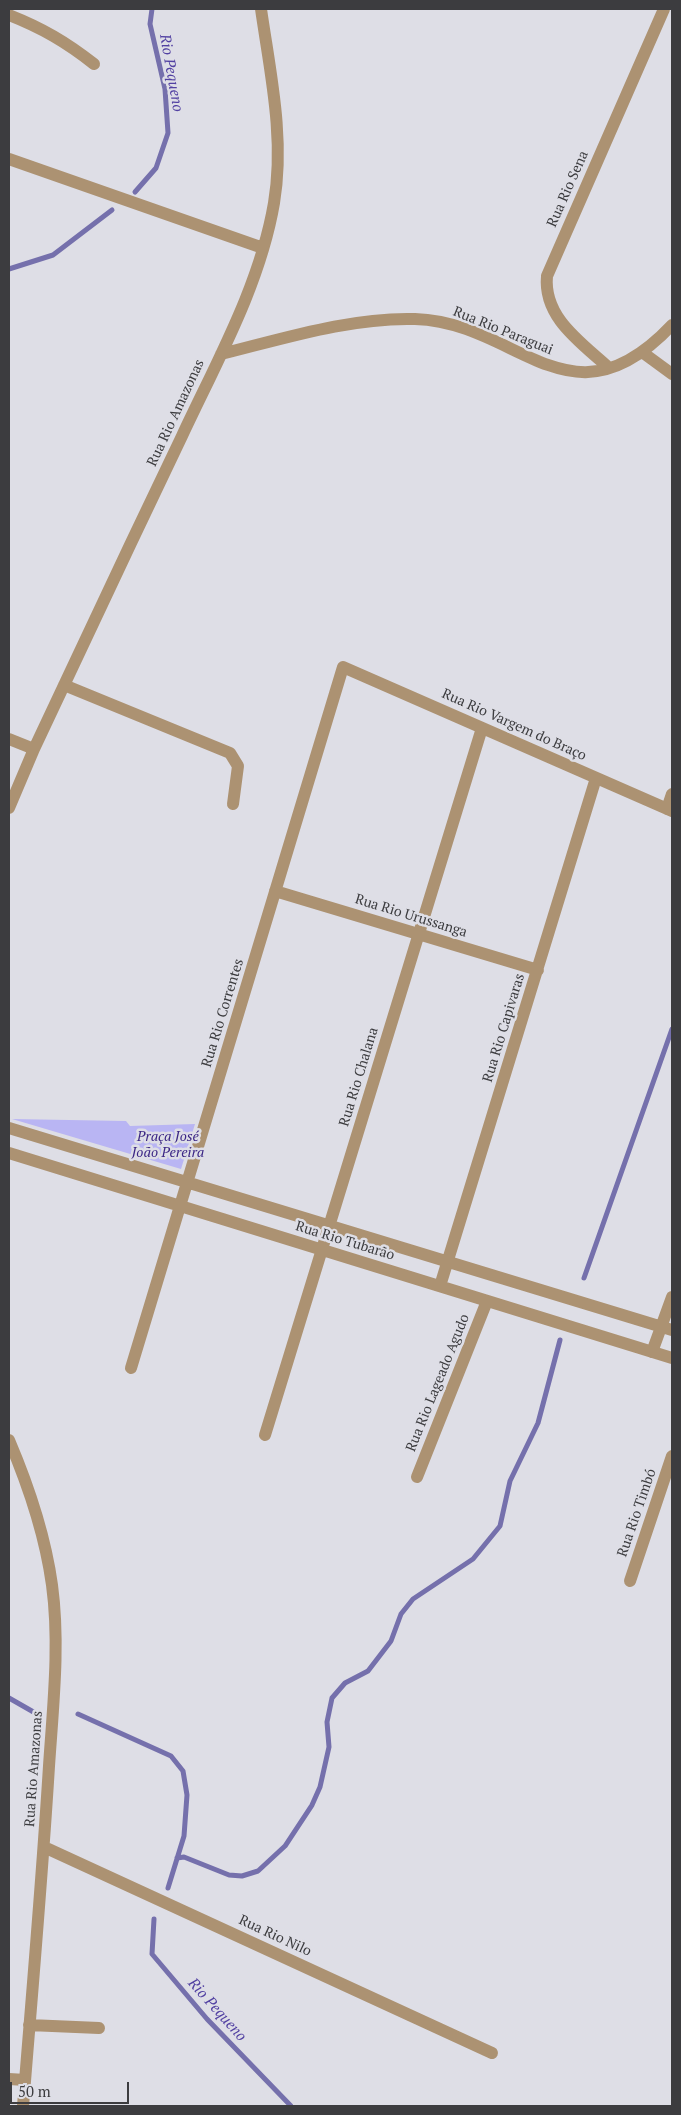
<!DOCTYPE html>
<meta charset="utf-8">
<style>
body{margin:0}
#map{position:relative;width:681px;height:2115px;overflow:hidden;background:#dedee6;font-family:"PT Serif",serif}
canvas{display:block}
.frame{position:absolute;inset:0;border:10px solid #3c3c3f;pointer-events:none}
.scale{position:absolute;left:10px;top:2082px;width:119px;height:22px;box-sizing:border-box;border:2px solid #3c3c3f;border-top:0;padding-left:6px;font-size:15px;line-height:18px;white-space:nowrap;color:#3c3c3f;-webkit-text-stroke:4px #dedee6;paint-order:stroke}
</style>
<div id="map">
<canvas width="681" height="2115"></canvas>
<div class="frame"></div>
<div class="scale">50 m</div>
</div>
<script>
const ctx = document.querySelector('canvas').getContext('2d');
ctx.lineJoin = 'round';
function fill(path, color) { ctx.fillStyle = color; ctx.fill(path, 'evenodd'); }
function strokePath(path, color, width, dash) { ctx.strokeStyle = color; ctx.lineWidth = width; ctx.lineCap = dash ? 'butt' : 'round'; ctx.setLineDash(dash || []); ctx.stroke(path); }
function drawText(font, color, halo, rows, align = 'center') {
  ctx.font = font + ' "PT Serif",serif'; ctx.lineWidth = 5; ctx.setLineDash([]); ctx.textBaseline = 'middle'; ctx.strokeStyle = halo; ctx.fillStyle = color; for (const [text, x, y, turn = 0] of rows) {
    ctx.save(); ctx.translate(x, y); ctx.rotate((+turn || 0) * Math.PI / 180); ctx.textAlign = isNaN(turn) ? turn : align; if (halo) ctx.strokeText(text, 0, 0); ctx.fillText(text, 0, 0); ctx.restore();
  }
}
fill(new Path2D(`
 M 12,1119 L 126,1121 L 130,1126 L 195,1124 L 181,1169 Z`), '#b9b5f3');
strokePath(new Path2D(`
 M 135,192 L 156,168 L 168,133 L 165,89 L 150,24 L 152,9
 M 9,269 L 53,255 L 112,210
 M 584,1278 L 672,1029
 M 9,1698 L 37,1714
 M 78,1714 L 171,1756 L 183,1771 L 187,1795 L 184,1836 L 168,1888
 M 177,1858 L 184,1857 L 229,1875 L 242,1876 L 258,1871 L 285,1846 L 312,1805 L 320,1787 L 329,1747 L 327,1722 L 332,1698 L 345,1683 L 368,1671 L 391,1641 L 401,1614 L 413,1599 L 473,1559 L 500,1526 L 510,1481 L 538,1423 L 560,1340
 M 154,1919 L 152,1954 L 207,2019 L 291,2106`), '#7570ac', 5);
strokePath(new Path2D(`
 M 9,15 C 42,28 66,42 94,64
 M 9,159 L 263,248
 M 642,352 L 672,374
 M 221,354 C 282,339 351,317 415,319 C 519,322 570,433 672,325
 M 609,368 C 582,343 543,318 547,276 L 664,9
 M 64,685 L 230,753 L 238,766 L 233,804
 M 9,739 L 34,749
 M 9,808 L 34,749 C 83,645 132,540 182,436 C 217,361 260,285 274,203 C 285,138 270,72 261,9
 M 667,809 L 672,794
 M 275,891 L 538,970
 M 9,1128 L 672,1330
 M 9,1153 L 672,1358
 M 440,1286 L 596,778
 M 652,1352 L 672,1297
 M 131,1368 L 343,667 L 672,811
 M 265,1435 L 482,728
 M 9,1440 C 29,1487 45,1534 52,1585 C 60,1644 53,1706 49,1766 C 42,1880 32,1993 23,2106
 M 417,1477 L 487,1301
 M 630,1581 L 672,1456
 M 44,1847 L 492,2053
 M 29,2025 L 99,2028
 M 9,2079 L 25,2080`), '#ac9272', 12);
drawText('14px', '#3c3c3f', '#dedee6', [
 ["Rua Rio Sena",568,189,-66],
 ["Rua Rio Paraguai",503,331,22],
 ["Rua Rio Amazonas",176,413,-65],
 ["Rua Rio Vargem do Braço",514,725,24],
 ["Rua Rio Urussanga",411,916,17],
 ["Rua Rio Correntes",223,1013,-73],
 ["Rua Rio Capivaras",504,1028,-73],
 ["Rua Rio Chalana",359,1077,-73],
 ["Rua Rio Tubarão",345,1241,17],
 ["Rua Rio Lageado Agudo",438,1383,-68],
 ["Rua Rio Timbó",637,1513,-71],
 ["Rua Rio Amazonas",34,1769,-86],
 ["Rua Rio Nilo",275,1936,25]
]);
drawText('italic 14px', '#3b2685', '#dedee6', [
 ["Praça José",168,1137],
 ["João Pereira",168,1153]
]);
drawText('italic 15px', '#5241a2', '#dedee6', [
 ["Rio Pequeno",171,73,80],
 ["Rio Pequeno",217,2010,48]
]);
</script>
